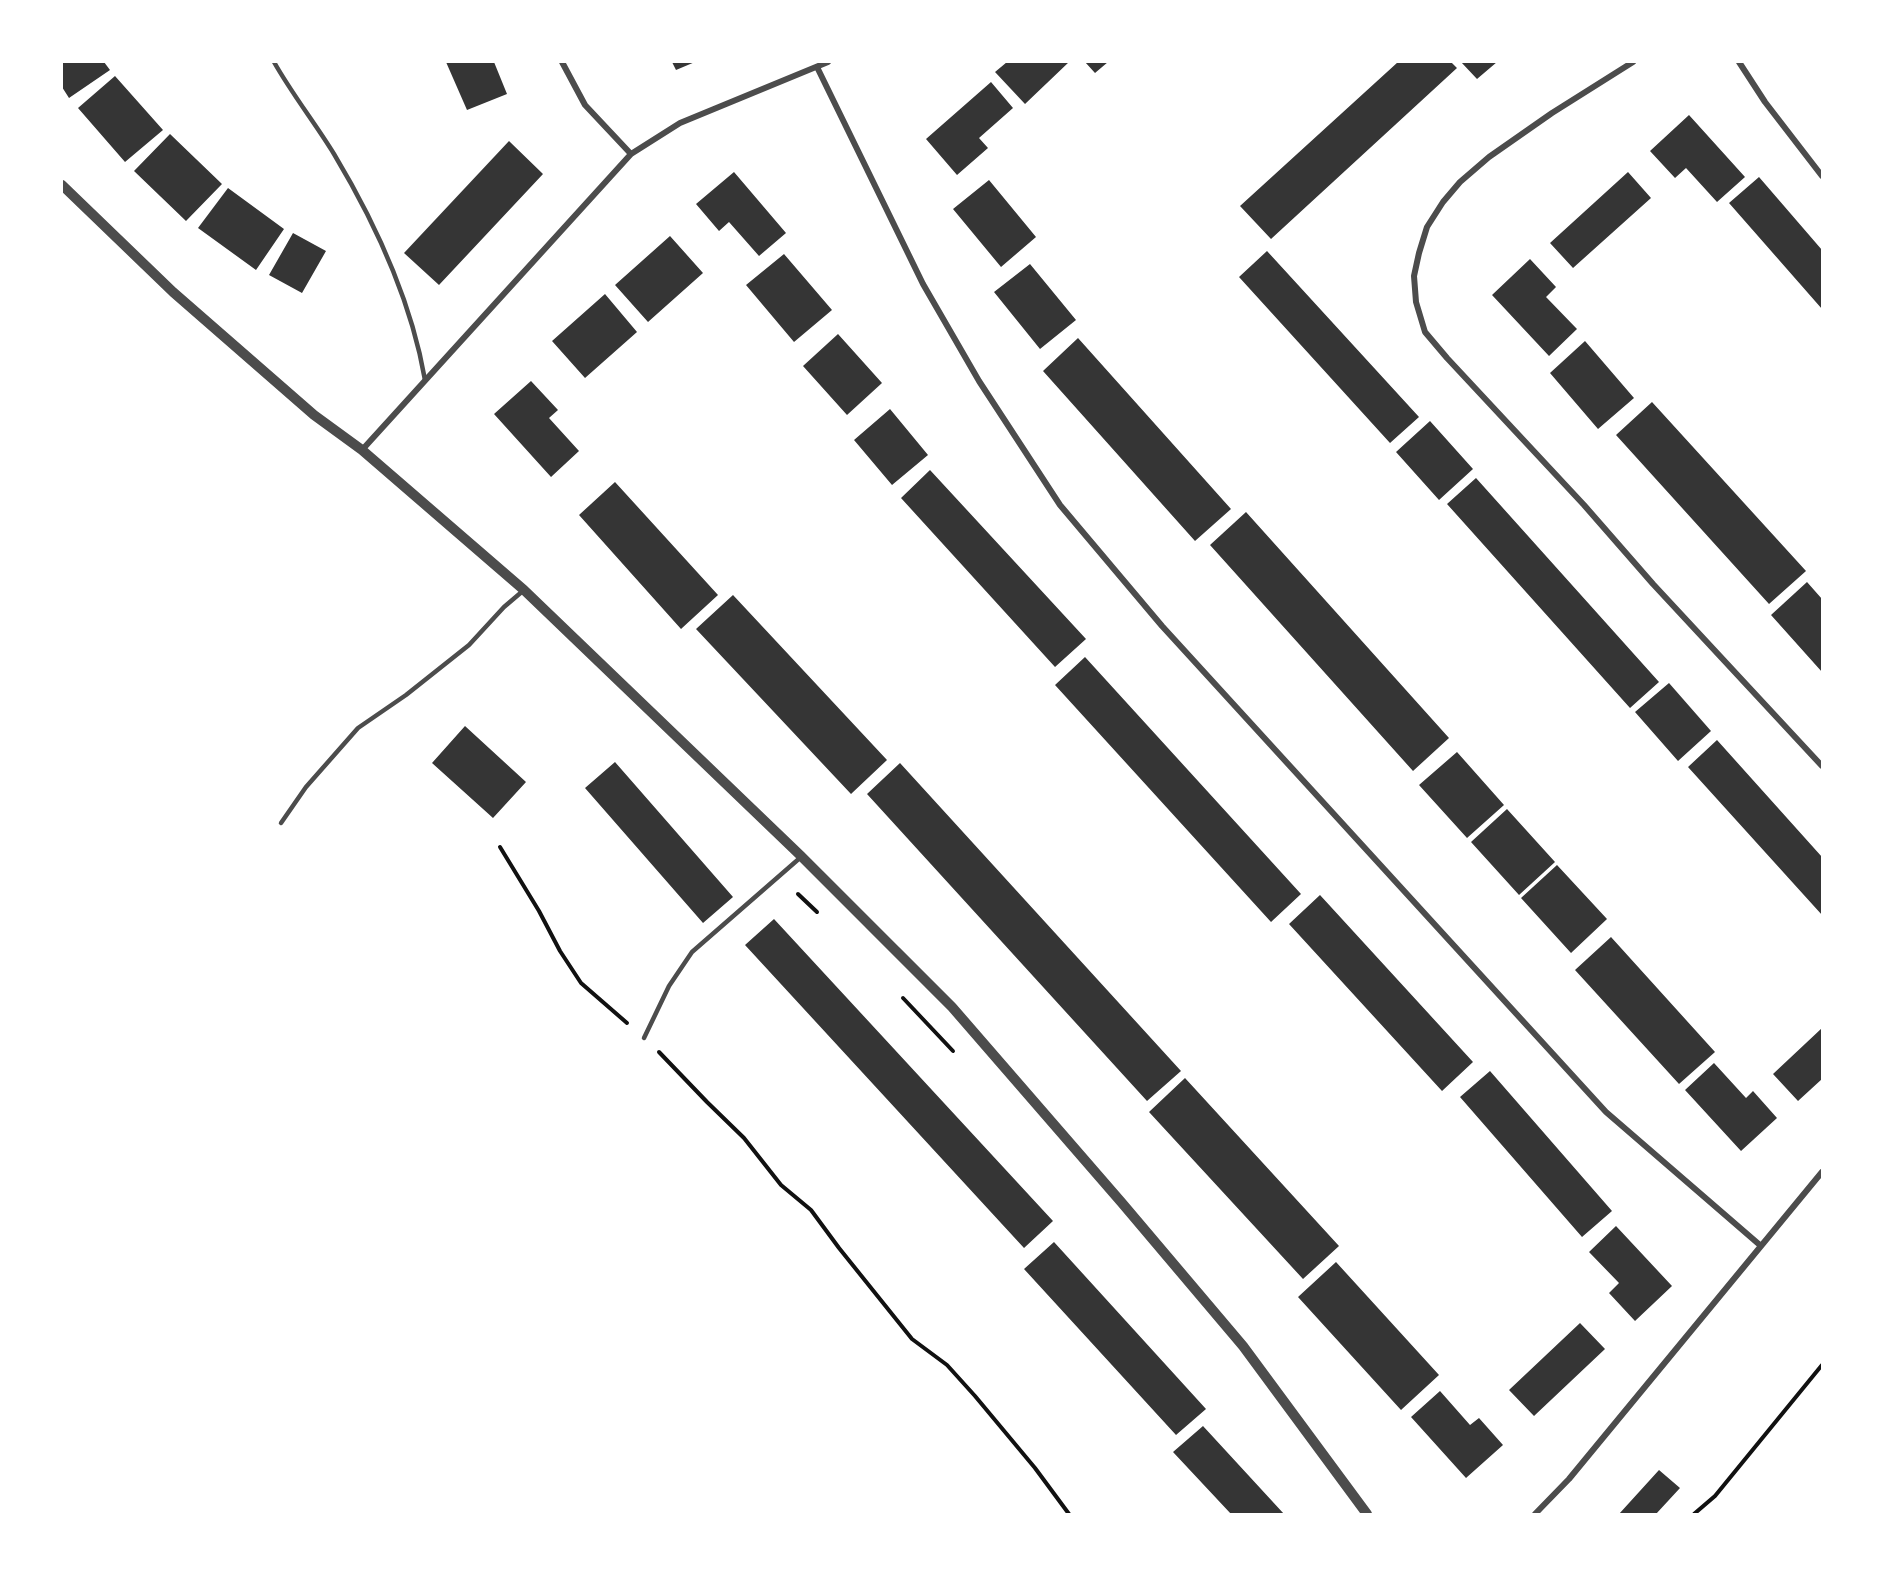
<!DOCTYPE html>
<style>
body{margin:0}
#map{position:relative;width:1884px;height:1576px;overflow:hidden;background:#fff;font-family:Quicksand,sans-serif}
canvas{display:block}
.frame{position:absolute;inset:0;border:63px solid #fff;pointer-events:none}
</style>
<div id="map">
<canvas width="1884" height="1576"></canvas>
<div class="frame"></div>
</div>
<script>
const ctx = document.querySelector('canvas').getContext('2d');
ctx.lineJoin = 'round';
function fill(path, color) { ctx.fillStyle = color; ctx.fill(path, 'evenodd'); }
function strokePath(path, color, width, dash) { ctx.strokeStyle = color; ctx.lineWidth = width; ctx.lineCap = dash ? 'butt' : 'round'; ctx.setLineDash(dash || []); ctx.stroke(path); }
fill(new Path2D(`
 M 62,62 L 104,62 L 110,70 L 69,98 L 62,87 Z
 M 446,62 L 494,62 L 507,94 L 467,110 Z
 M 672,62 L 695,62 L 676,70 Z
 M 1007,62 L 1069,62 L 1025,104 L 995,72 Z
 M 1085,62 L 1108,62 L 1095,73 Z
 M 1398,62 L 1451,62 L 1457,68 L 1271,239 L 1240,206 Z
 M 1461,62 L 1497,62 L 1477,79 Z
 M 115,76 L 163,130 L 125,162 L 78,108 Z
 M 991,82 L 1013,108 L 979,138 L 988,148 L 957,175 L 926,139 Z
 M 1689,115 L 1745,177 L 1717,202 L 1686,168 L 1675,178 L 1650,151 Z
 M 170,134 L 222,184 L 186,221 L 134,171 Z
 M 509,141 L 543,174 L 439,285 L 404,253 Z
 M 734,172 L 786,233 L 759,256 L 729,222 L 719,231 L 696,204 Z
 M 1628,172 L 1651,198 L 1573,268 L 1550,243 Z
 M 1759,177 L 1822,250 L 1822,309 L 1729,203 Z
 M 989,180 L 1036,237 L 1001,267 L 953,209 Z
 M 228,188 L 284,229 L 256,270 L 198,228 Z
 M 293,233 L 326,251 L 302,293 L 269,275 Z
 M 670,236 L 703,273 L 648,322 L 615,285 Z
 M 1267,251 L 1419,417 L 1390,443 L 1239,277 Z
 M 784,254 L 832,310 L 794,342 L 746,285 Z
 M 1530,259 L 1556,287 L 1546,297 L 1577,329 L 1549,356 L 1492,295 Z
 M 1030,264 L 1076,320 L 1040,349 L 994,292 Z
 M 605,294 L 637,332 L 585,378 L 552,341 Z
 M 838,334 L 882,383 L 847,415 L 803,366 Z
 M 1078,338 L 1231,509 L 1195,541 L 1043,371 Z
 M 1585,341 L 1634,398 L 1598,429 L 1550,373 Z
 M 531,381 L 558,410 L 549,418 L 579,451 L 551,477 L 494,414 Z
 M 1652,402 L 1806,571 L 1769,604 L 1616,435 Z
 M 890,409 L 928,455 L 892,485 L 854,440 Z
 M 1430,421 L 1473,469 L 1439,500 L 1396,452 Z
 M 930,470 L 1086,639 L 1055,667 L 901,498 Z
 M 1476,478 L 1659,682 L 1630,708 L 1447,504 Z
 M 615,482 L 718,595 L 681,629 L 579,515 Z
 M 1246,512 L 1449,738 L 1413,771 L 1210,545 Z
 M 1807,582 L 1822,599 L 1822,672 L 1771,615 Z
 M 733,595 L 887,760 L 851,794 L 696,629 Z
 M 1085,657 L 1301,894 L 1271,922 L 1055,685 Z
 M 1669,683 L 1711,731 L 1678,761 L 1635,712 Z
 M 465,726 L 526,782 L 493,818 L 432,763 Z
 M 1717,740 L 1822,857 L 1822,915 L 1688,767 Z
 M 1457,752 L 1504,805 L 1467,838 L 1419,785 Z
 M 615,762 L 733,897 L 703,923 L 585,788 Z
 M 900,763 L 1181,1071 L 1147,1101 L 867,794 Z
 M 1507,809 L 1555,862 L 1519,895 L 1471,842 Z
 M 1557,865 L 1607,919 L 1571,953 L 1521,898 Z
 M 1320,895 L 1473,1062 L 1442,1091 L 1289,924 Z
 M 774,919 L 1053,1221 L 1024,1248 L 745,945 Z
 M 1611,937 L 1715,1052 L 1679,1084 L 1575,970 Z
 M 1822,1028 L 1822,1079 L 1798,1101 L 1773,1074 Z
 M 1714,1063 L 1746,1098 L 1753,1091 L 1777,1118 L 1741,1151 L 1685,1090 Z
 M 1490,1071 L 1612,1211 L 1582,1237 L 1460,1097 Z
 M 1185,1078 L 1339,1246 L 1303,1279 L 1149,1112 Z
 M 1616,1226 L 1672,1286 L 1635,1321 L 1609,1293 L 1619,1283 L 1589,1252 Z
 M 1054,1242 L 1206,1409 L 1176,1435 L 1024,1269 Z
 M 1336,1262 L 1439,1375 L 1401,1410 L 1298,1297 Z
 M 1580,1323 L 1605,1349 L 1534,1416 L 1509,1390 Z
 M 1440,1391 L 1470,1425 L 1479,1418 L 1503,1445 L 1466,1478 L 1411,1417 Z
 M 1203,1426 L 1284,1514 L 1231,1514 L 1173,1452 Z
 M 1659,1470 L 1680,1488 L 1656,1514 L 1619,1514 Z`), '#353535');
strokePath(new Path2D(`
 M 500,847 L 539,911 L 560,951 L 581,983 L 627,1023
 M 798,894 L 817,912
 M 903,998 L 953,1051
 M 659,1052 L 707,1102 L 744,1138 L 781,1185 L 811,1210 L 839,1248 L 912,1339 L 947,1365 L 975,1396 L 1035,1468 L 1069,1514
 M 1694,1514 L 1715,1496 L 1822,1365`), '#111', 4);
strokePath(new Path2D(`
 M 274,62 C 292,94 315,123 334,154 C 376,224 411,299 425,380
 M 281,823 L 306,787 L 358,728 L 406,695 L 469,645 L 504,607 L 524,590
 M 644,1038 L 669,986 L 692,952 L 801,857`), '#4c4c4c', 4.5);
strokePath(new Path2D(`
 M 562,62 L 585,105 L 631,154
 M 1633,62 L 1552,113 L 1489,157 L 1460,182 L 1443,202 L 1427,227 L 1419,253 L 1414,276 L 1416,302 L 1425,332 L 1447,358 L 1584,505 L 1653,584 L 1822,766
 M 1739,62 L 1765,102 L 1822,176
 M 817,67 L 923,284 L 979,381 L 1060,505 L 1162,626 L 1606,1112 L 1761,1246
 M 362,450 L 631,154 L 680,123 L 828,62
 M 1535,1514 L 1569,1479 L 1822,1172`), '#4c4c4c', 6);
strokePath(new Path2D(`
 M 62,185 L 173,292 L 314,415 L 362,450 L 524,590 L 801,856 L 952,1007 L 1122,1203 L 1243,1346 L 1367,1514`), '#4c4c4c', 10);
</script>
